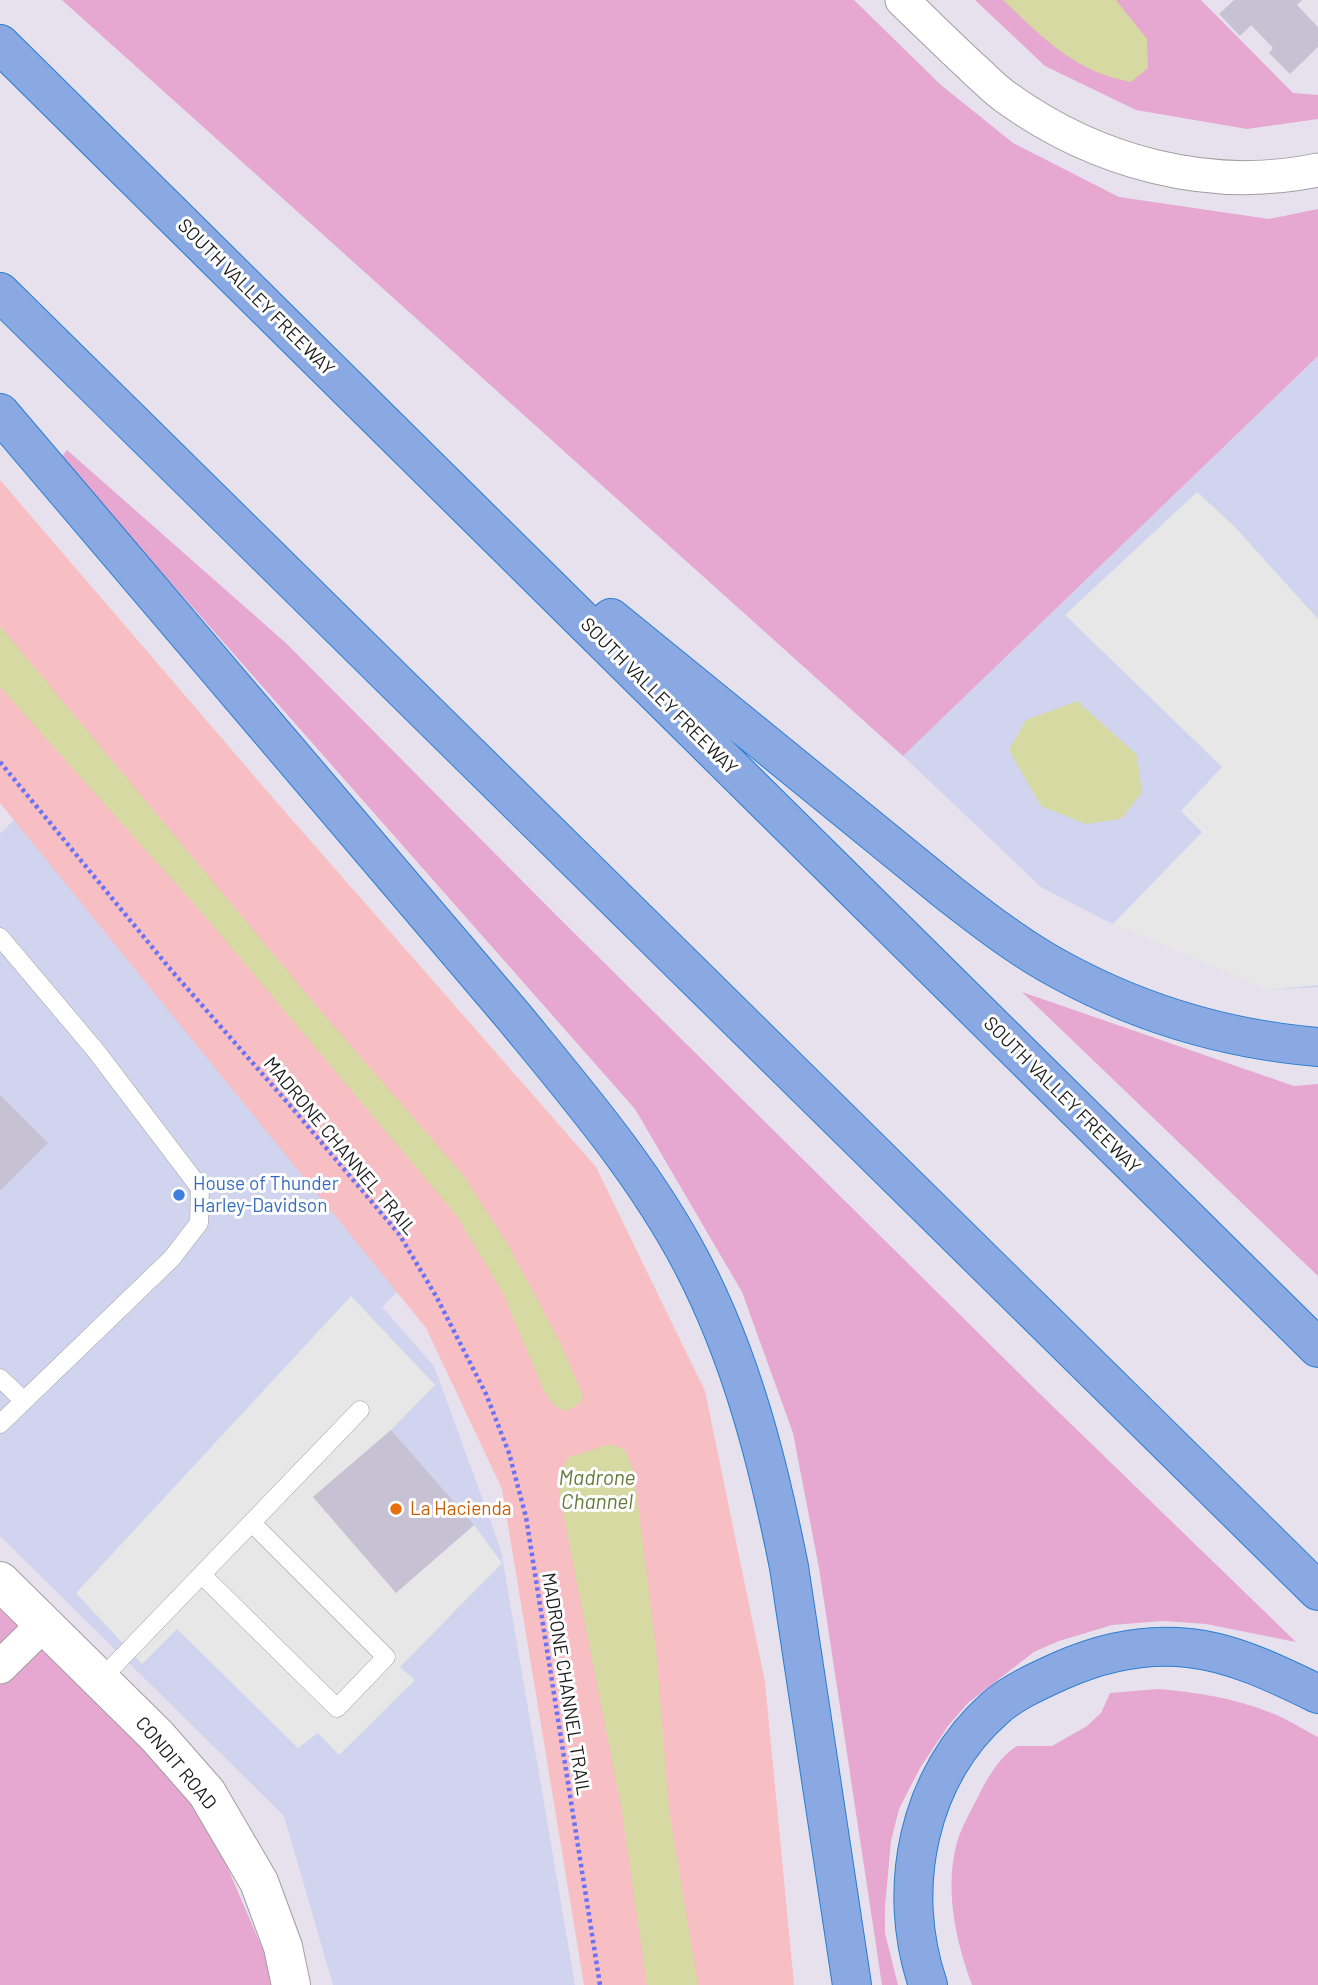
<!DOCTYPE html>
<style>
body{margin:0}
canvas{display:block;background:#e7e1ed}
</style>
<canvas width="1318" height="1985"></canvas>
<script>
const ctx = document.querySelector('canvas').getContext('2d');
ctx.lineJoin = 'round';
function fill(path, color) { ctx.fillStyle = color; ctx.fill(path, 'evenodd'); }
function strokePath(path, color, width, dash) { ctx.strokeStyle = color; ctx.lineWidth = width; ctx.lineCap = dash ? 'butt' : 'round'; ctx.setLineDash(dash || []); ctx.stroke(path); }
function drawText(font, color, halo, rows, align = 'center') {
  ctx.font = font + ' Barlow,sans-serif'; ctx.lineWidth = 6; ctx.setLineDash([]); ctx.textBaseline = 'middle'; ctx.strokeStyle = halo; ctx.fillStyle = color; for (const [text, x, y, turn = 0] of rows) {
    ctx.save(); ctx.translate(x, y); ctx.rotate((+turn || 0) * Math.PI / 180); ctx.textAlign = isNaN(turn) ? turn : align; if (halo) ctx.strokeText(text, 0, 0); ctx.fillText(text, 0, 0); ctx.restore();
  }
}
fill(new Path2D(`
 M 1318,356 L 1318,987 L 1268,990 L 1104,920 L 1041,887 L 903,756 Z
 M 30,804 L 413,1276 L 382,1307 L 434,1366 L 501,1550 L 575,1985 L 333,1985 L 284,1816 L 0,1536 L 0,834 Z`), '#d0d4ee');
fill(new Path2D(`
 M 62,0 L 854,0 L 941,85 L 1013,143 L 1119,197 L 1269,219 L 1318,209 L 1318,356 L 903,756 Z
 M 975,0 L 1201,0 L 1293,93 L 1318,95 L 1318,119 L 1247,129 L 1136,110 L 1045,66 Z
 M 67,450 L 287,644 L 557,916 L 1039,1393 L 1296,1642 L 1206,1624 L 1163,1621 L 1112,1625 L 1059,1641 L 1034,1652 L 968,1703 L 948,1726 L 920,1768 L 899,1809 L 891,1841 L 885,1907 L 885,1933 L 898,1985 L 882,1985 L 819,1568 L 793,1433 L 742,1292 L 635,1109 L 61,458 Z
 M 1022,992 L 1294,1086 L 1318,1084 L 1318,1276 Z
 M 0,1606 L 189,1778 L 275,1978 L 275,1985 L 0,1985 Z
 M 1158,1689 C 1196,1692 1233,1698 1269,1712 C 1286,1718 1302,1729 1318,1737 L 1318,1985 L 972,1985 C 955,1939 943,1884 959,1836 C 964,1823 971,1810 978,1797 C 987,1779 999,1757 1017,1746 L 1052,1746 L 1087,1726 L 1101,1713 L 1110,1693 Z`), '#e6a7d1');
fill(new Path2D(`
 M 0,480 L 273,798 L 596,1167 L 705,1391 L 765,1682 L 794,1985 L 584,1985 L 502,1489 L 426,1328 L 0,803 Z`), '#f7bec3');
fill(new Path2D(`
 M 1197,492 L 1235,527 L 1318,619 L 1318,985 L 1268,990 L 1113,924 L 1202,832 L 1181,811 L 1222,767 L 1065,615 Z
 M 351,1296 L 435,1385 L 391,1430 L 313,1497 L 396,1592 L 474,1525 L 502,1563 L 400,1667 L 415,1680 L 339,1755 L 318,1733 L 298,1748 L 177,1629 L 142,1664 L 76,1593 Z`), '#e7e7e7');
fill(new Path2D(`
 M 1003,0 L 1116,0 L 1147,39 L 1148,68 L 1131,82 C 1075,72 1043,38 1003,0 Z
 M 0,626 L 324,1015 L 464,1176 L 508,1245 L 561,1344 L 581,1391 L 583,1399 L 576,1406 L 564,1411 L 553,1404 L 545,1393 L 502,1291 L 456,1215 L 209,921 L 0,687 Z
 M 1077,701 L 1137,755 L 1142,793 L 1121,819 L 1086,824 L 1041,806 L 1009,750 L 1026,720 Z
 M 614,1445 L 626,1451 L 634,1474 L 656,1648 L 669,1810 L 698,1985 L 647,1985 L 621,1806 L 558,1487 L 560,1472 L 569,1457 L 604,1446 Z`), '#d6d9a2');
fill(new Path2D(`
 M 1234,0 L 1302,0 L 1297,5 L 1318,27 L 1318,47 L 1290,74 L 1269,53 L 1273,48 L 1251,25 L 1240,36 L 1219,14 Z
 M 0,1095 L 48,1143 L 0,1191 Z
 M 391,1430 L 474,1525 L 396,1593 L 313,1497 Z`), '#c6c2d3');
const service = new Path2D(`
 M 0,937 L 96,1051 L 200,1188 L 199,1223 L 172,1258 L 0,1424
 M 0,1378 L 24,1401
 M 202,1575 L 337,1708 L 386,1657 L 252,1523
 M 101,1679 L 360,1410`);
const minor = new Path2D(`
 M 902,0 C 926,23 950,47 975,70 C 985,79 995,90 1007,98 C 1096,162 1209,193 1318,170
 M 0,1667 L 44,1624`);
const tertiary = new Path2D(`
 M 0,1581 L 157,1736 L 207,1793 L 259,1882 L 283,1947 L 291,1985`);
const motorway = new Path2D(`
 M 0,44 L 1318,1348
 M 0,292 L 1318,1591
 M 0,413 L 514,1017 C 578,1095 645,1173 692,1263 C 742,1359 768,1462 789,1567 L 852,1985
 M 611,618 L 950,894 C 981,918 1012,942 1046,962 C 1129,1010 1222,1039 1318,1047
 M 928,1985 C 895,1889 918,1776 995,1708 C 1013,1692 1038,1681 1060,1671 C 1100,1653 1144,1643 1189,1648 C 1232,1652 1279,1675 1318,1694`);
strokePath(service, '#9f9f9f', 19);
strokePath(minor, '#9f9f9f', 35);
strokePath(tertiary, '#9f9f9f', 40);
strokePath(motorway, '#297ed0', 40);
strokePath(new Path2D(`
 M 0,762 L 171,970 L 294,1110 L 399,1234 L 436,1296 L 486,1394 L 509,1453 L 526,1517 L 600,1985`), '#6a73f5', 4.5, [3.5, 3.5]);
strokePath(service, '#fff', 18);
strokePath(minor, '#fff', 33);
strokePath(tertiary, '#fff', 38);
strokePath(motorway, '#8aa9e3', 38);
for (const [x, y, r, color] of [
 [179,1195,7,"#3f7fe0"],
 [396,1509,7,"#e8710a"]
]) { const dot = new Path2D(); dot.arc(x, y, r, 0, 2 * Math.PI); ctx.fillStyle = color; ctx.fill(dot); strokePath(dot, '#fff', 2.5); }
drawText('19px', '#1b1b1b', '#fff', [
 ["SOUTH VALLEY FREEWAY",256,297,45],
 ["SOUTH VALLEY FREEWAY",659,696,45],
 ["SOUTH VALLEY FREEWAY",1062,1095,45],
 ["MADRONE CHANNEL TRAIL",340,1146,50],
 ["MADRONE CHANNEL TRAIL",566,1684,81],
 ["CONDIT ROAD",176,1763,50]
]);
drawText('19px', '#366cbe', '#fff', [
 ["House of Thunder",193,1184],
 ["Harley-Davidson",193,1206]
], 'left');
drawText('19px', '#c56008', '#fff', [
 ["La Hacienda",410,1509]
], 'left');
drawText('italic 21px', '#657a3a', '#fff', [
 ["Madrone",597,1478],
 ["Channel",597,1502]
]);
</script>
